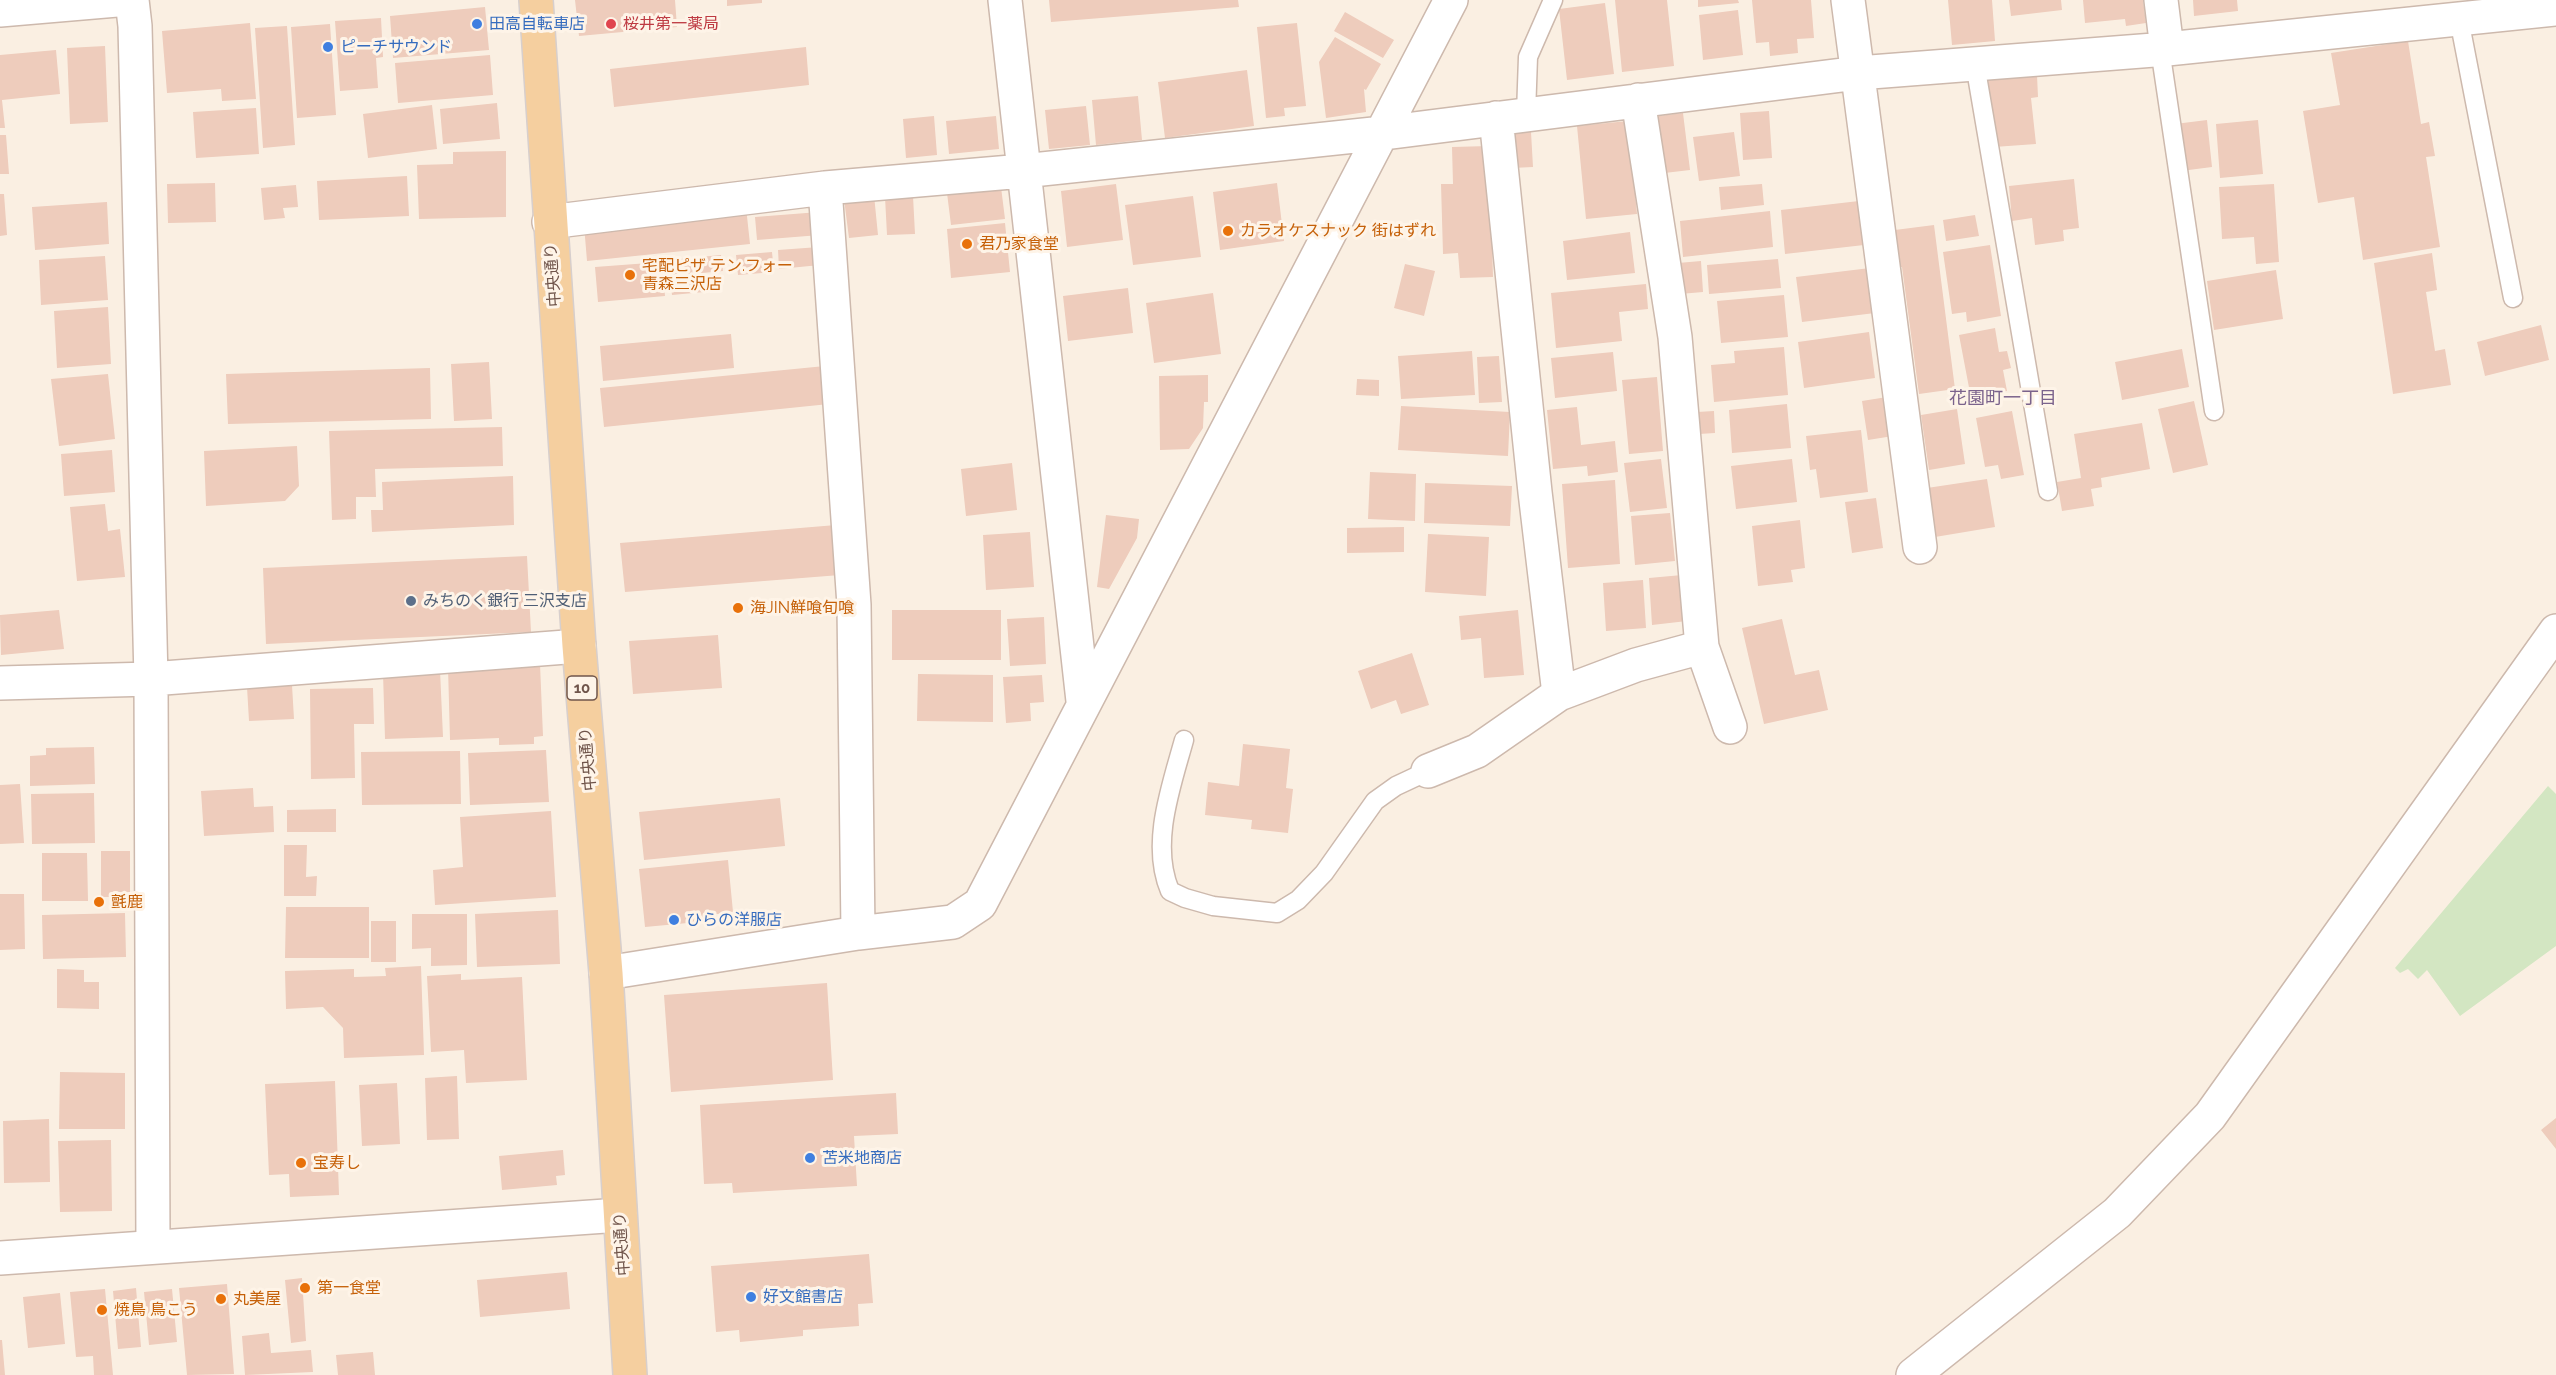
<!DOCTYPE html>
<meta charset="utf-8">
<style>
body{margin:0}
canvas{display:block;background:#faefe2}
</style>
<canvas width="2556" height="1375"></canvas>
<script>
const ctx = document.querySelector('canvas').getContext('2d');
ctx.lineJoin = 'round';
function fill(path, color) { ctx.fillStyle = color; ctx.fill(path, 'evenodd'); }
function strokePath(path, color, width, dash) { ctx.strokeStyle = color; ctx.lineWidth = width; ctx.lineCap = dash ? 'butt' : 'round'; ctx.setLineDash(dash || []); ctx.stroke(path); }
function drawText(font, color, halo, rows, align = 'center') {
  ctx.font = font + ' Raleway,"Noto Sans JP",sans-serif'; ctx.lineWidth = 6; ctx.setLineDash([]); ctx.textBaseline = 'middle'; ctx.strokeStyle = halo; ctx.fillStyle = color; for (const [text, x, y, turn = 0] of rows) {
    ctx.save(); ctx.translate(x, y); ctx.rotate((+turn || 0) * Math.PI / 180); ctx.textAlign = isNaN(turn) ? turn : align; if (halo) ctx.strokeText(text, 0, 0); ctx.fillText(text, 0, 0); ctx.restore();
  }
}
fill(new Path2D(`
 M 2548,786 L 2556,794 L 2556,946 L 2460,1016 L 2427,970 L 2418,979 L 2408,969 L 2400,973 L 2395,968 Z`), '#d3e6c2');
fill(new Path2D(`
 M 575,0 L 675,0 L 677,27 L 579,36 Z
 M 727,0 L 762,0 L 762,3 L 727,6 Z
 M 1049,0 L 1238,0 L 1239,7 L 1051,22 Z
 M 1615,0 L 1667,0 L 1674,66 L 1622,72 Z
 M 1698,0 L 1738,0 L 1739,3 L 1698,7 Z
 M 1752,0 L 1811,0 L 1814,38 L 1797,39 L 1798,53 L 1770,56 L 1769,42 L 1756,43 Z
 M 1948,0 L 1992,0 L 1995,41 L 1952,45 Z
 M 2009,0 L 2061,0 L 2062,10 L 2011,16 Z
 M 2083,0 L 2143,0 L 2146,23 L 2126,26 L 2125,19 L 2085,23 Z
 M 2193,0 L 2237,0 L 2238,11 L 2194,16 Z
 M 1605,3 L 1614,74 L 1567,80 L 1559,9 Z
 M 485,7 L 489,50 L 393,58 L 390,16 Z
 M 1738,10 L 1743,55 L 1703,60 L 1699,15 Z
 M 1345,12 L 1394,40 L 1383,58 L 1334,31 Z
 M 381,18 L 383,57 L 376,58 L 378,88 L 340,91 L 335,21 Z
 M 250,23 L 256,99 L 222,101 L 221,89 L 167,93 L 162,31 Z
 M 1297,23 L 1306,106 L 1284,108 L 1285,116 L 1266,118 L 1257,27 Z
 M 330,24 L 336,115 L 297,118 L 291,27 Z
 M 287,26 L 295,145 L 263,148 L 255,28 Z
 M 1335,37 L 1381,64 L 1366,90 L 1364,89 L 1366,112 L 1326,118 L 1319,62 Z
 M 2408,41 L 2421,124 L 2429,122 L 2435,156 L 2426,157 L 2440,247 L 2363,260 L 2354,197 L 2318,203 L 2303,111 L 2340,105 L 2331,53 Z
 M 105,46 L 108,122 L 70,124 L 67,48 Z
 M 806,47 L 809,85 L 614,107 L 610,69 Z
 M 56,50 L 60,94 L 2,100 L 5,128 L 0,128 L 0,55 Z
 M 490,55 L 493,95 L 398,103 L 395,63 Z
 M 1247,70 L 1254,126 L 1165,138 L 1158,82 Z
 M 2037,75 L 2038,97 L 2031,98 L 2036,144 L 1994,147 L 1988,79 Z
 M 1138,96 L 1142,140 L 1096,145 L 1092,100 Z
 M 497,103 L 500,139 L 443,144 L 440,109 Z
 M 432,105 L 437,149 L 368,158 L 363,114 Z
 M 1086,106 L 1090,145 L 1049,149 L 1045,110 Z
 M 256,108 L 259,154 L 196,158 L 193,112 Z
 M 1769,111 L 1772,158 L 1743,160 L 1740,113 Z
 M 1683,113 L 1690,170 L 1656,174 L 1650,117 Z
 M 934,116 L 937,155 L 906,158 L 903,119 Z
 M 996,116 L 999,149 L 949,154 L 946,121 Z
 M 2207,120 L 2212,167 L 2181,171 L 2175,124 Z
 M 2258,120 L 2263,174 L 2220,178 L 2216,124 Z
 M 1628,121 L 1637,214 L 1586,219 L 1577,126 Z
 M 1531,132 L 1533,167 L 1512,168 L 1510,133 Z
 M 1734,132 L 1740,176 L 1699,181 L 1693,137 Z
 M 0,135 L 6,135 L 9,174 L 0,174 Z
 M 1489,146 L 1493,277 L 1460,278 L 1458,253 L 1443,254 L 1441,184 L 1453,184 L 1452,147 Z
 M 506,151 L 506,217 L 419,219 L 417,165 L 453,164 L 453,152 Z
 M 407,176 L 409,216 L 319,220 L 317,181 Z
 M 2074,179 L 2079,228 L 2063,230 L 2064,241 L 2035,245 L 2032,218 L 2012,221 L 2009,186 Z
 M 215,183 L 216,222 L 168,223 L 167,184 Z
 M 1277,183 L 1284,241 L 1220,250 L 1213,192 Z
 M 1116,184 L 1123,240 L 1067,247 L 1061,191 Z
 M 1762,184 L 1764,205 L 1721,210 L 1719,187 Z
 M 2274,184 L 2279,262 L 2256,264 L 2254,237 L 2222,239 L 2219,187 Z
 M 296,185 L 298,207 L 283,208 L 285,218 L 264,220 L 261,188 Z
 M 1001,187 L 1005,219 L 951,225 L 947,193 Z
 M 0,194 L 4,194 L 7,235 L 0,236 Z
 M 874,195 L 878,235 L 849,238 L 844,199 Z
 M 913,196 L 915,234 L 887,235 L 885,197 Z
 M 1193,196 L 1201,257 L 1133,265 L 1125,205 Z
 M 1859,201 L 1864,245 L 1785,254 L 1781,210 Z
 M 107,202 L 109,244 L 35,250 L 32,207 Z
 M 746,207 L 750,244 L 587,261 L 584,225 Z
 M 1770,211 L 1773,247 L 1683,257 L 1680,221 Z
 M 819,212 L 820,235 L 757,240 L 755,217 Z
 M 1975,215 L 1979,236 L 1946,241 L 1943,220 Z
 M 1005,223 L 1010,272 L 951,278 L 947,229 Z
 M 1934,225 L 1955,389 L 1919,394 L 1902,267 L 1892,268 L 1887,231 Z
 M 1630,232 L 1635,273 L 1567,280 L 1563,241 Z
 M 1990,245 L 2001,316 L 1967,322 L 1966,312 L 1952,314 L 1943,252 Z
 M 819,247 L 820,265 L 779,269 L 778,250 Z
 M 772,252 L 774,272 L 738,275 L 736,255 Z
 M 2432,253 L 2437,290 L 2426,292 L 2435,351 L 2445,349 L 2451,385 L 2393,394 L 2374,263 Z
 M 721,255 L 723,271 L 702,273 L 704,292 L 672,295 L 668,260 Z
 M 105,256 L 108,300 L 41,305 L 39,260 Z
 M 1778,259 L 1781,288 L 1709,294 L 1707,265 Z
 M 1701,261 L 1703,292 L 1680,294 L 1678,263 Z
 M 662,262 L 665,296 L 598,302 L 595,267 Z
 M 1405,264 L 1435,271 L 1424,316 L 1394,308 Z
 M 1870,268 L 1875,313 L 1802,322 L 1796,277 Z
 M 2276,270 L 2283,319 L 2214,330 L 2207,281 Z
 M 1646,284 L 1648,309 L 1619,312 L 1622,341 L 1556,348 L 1551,293 Z
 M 1128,288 L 1133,333 L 1068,341 L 1063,296 Z
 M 1213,293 L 1221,354 L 1154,363 L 1146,303 Z
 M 1784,295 L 1788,337 L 1721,343 L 1717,301 Z
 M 108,307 L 111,364 L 57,368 L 54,311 Z
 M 2541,325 L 2549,360 L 2485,376 L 2477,342 Z
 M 1995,328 L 1999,352 L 2007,351 L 2011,368 L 2003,370 L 2007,391 L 1971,398 L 1959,335 Z
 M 1869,332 L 1875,378 L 1804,388 L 1798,342 Z
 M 731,334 L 734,368 L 603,381 L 600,346 Z
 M 1784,347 L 1788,395 L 1714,402 L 1711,365 L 1735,363 L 1734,351 Z
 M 2182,349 L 2189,387 L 2122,400 L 2115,362 Z
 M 1472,351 L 1475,395 L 1401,399 L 1398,356 Z
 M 1613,352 L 1617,391 L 1555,398 L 1551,358 Z
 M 1499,356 L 1502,402 L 1479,403 L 1477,357 Z
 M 489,362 L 492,419 L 454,421 L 451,364 Z
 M 825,366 L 829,404 L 604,427 L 600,388 Z
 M 430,368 L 431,419 L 228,424 L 226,374 Z
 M 108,374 L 115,439 L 59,446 L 51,379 Z
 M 1208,375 L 1208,402 L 1204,402 L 1203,428 L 1189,449 L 1160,450 L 1159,376 Z
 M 1657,377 L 1663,451 L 1629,454 L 1622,380 Z
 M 1357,379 L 1379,380 L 1379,396 L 1356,395 Z
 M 1887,397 L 1893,436 L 1868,440 L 1862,401 Z
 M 2194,401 L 2208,465 L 2173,473 L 2158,409 Z
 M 1787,404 L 1791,448 L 1732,453 L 1729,410 Z
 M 1401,406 L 1510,412 L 1508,456 L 1398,450 Z
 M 1577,407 L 1581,445 L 1615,441 L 1618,472 L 1588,476 L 1587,466 L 1553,469 L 1547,410 Z
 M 1957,409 L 1965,464 L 1929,470 L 1921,415 Z
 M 1714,411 L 1715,433 L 1699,434 L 1697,412 Z
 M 2012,411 L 2024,475 L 2001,479 L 1998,465 L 1985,467 L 1976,418 Z
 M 2142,423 L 2150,469 L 2101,478 L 2102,487 L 2091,489 L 2094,506 L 2062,511 L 2057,482 L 2081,478 L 2074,434 Z
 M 502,427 L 503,466 L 375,469 L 376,497 L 356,497 L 356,519 L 332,520 L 329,431 Z
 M 1861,430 L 1868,492 L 1820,498 L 1816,469 L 1810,470 L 1806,436 Z
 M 297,446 L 299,486 L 285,501 L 206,506 L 204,451 Z
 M 112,450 L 115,492 L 64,496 L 61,454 Z
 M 1661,459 L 1667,508 L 1630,512 L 1624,463 Z
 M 1792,459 L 1797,502 L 1736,509 L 1731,466 Z
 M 1012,463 L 1017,510 L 966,516 L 961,469 Z
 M 1370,472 L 1416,474 L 1415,521 L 1368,519 Z
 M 513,476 L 514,525 L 372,532 L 371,510 L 383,510 L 382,482 Z
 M 1987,479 L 1995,527 L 1935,537 L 1927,488 Z
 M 1615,480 L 1620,564 L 1568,568 L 1562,484 Z
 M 1425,483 L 1512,486 L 1510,526 L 1424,523 Z
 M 1876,498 L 1883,548 L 1852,553 L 1845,502 Z
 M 105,504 L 108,531 L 120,529 L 125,577 L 77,581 L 70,507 Z
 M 1670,513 L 1675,561 L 1635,565 L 1631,516 Z
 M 1106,515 L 1139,519 L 1137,538 L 1109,589 L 1097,587 Z
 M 1800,520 L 1805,568 L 1791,570 L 1793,582 L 1758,586 L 1752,526 Z
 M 836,525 L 840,575 L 625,592 L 620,543 Z
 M 1404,527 L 1404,552 L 1347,553 L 1347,528 Z
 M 1030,532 L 1034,587 L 986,590 L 983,535 Z
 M 1428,534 L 1489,537 L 1486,596 L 1425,592 Z
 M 527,556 L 531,632 L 266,644 L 263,568 Z
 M 1682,575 L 1687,621 L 1652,625 L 1649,578 Z
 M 1643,580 L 1646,628 L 1606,631 L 1603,583 Z
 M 59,610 L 64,649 L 1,655 L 0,615 Z
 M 892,610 L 1001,610 L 1001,660 L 892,660 Z
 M 1518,610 L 1524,675 L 1484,678 L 1481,638 L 1461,640 L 1459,616 Z
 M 1044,617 L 1046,664 L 1010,666 L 1007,619 Z
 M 1782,619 L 1795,675 L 1819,670 L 1828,710 L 1764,724 L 1742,628 Z
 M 718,635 L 722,688 L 633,694 L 629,641 Z
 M 1412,653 L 1429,705 L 1401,714 L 1396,700 L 1371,709 L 1358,671 Z
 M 540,664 L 543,736 L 534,737 L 534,744 L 499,745 L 499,738 L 450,740 L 448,667 Z
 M 440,670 L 443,737 L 385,739 L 383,673 Z
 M 918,674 L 993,675 L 993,722 L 917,721 Z
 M 1042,675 L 1044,702 L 1030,703 L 1031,721 L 1006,723 L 1003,677 Z
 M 292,685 L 294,719 L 249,721 L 247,687 Z
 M 373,688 L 374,724 L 354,724 L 355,778 L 311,779 L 310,689 Z
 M 1243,744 L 1290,749 L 1286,788 L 1293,789 L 1288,833 L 1251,829 L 1252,820 L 1205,815 L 1208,782 L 1239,786 Z
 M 94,747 L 95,784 L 30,786 L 30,756 L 46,755 L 46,748 Z
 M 546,750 L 549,802 L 470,805 L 468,753 Z
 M 460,751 L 461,804 L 362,805 L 361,752 Z
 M 20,784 L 24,843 L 0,844 L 0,785 Z
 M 253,788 L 254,807 L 273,806 L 274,832 L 204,836 L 201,791 Z
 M 94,793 L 95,843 L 32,844 L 31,794 Z
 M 780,798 L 785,846 L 644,860 L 639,812 Z
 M 336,809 L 336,832 L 287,832 L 287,810 Z
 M 551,811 L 556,897 L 435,905 L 433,870 L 463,867 L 460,817 Z
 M 284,845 L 307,845 L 306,877 L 317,876 L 316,896 L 284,896 Z
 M 101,851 L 130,851 L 130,897 L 101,897 Z
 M 42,853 L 87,853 L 88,901 L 42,901 Z
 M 728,860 L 733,912 L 709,915 L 709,921 L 645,927 L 639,869 Z
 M 0,894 L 24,894 L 25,949 L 0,950 Z
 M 286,907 L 369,907 L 369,958 L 285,958 Z
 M 558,910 L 560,964 L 477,967 L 475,914 Z
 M 125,913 L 126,957 L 43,959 L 42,915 Z
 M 412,914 L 467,914 L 467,965 L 431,966 L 431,948 L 412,949 Z
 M 371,921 L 396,921 L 396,962 L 371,962 Z
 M 421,966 L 424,1055 L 344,1058 L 343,1028 L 323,1007 L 286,1009 L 285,971 L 354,969 L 354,977 L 386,976 L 385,968 Z
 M 57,969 L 84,970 L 84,982 L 99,982 L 99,1009 L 57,1008 Z
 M 461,974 L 461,980 L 522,977 L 527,1080 L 466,1083 L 464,1050 L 431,1052 L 427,976 Z
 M 827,983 L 833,1080 L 671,1092 L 664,995 Z
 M 60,1072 L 125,1073 L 125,1129 L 59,1129 Z
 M 457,1076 L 459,1139 L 427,1140 L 425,1078 Z
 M 335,1081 L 339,1195 L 290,1197 L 289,1174 L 269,1175 L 265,1084 Z
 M 397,1083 L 400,1144 L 362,1146 L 359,1085 Z
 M 896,1093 L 898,1134 L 854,1136 L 857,1186 L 733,1193 L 732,1183 L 704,1184 L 700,1105 Z
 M 2556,1118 L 2556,1149 L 2541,1130 Z
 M 49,1119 L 50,1182 L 4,1183 L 3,1121 Z
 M 111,1140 L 112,1211 L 60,1212 L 58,1141 Z
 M 563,1150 L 565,1175 L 556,1176 L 557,1185 L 502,1190 L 499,1156 Z
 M 869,1254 L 873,1303 L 858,1304 L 859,1326 L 803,1330 L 803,1336 L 740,1342 L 739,1330 L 716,1332 L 711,1266 Z
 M 567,1272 L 570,1309 L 480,1317 L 477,1280 Z
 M 302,1278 L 306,1341 L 291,1343 L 285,1280 Z
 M 227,1284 L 234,1374 L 187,1375 L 179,1288 Z
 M 136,1288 L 141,1347 L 118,1349 L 113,1291 Z
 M 105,1289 L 113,1375 L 94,1375 L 93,1356 L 76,1357 L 70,1292 Z
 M 172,1289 L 177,1342 L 149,1345 L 144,1292 Z
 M 60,1293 L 65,1344 L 28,1348 L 23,1297 Z
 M 269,1333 L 271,1353 L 311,1350 L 313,1372 L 245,1375 L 242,1336 Z
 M 0,1340 L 2,1340 L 5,1375 L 0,1375 Z
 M 373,1352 L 375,1375 L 338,1375 L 336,1355 Z`), '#eeccbc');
const service = new Path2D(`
 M 2459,19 L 2513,298
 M 2160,49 L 2214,411
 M 1975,64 L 2048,491
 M 1526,114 L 1528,57 L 1553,0
 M 1184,740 C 1171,787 1150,844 1170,891 L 1185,898 L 1213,906 L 1277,913 L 1298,900 L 1324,873 L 1375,801 L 1396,786 L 1428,771`);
const minor = new Path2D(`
 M 132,0 L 135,26 L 151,679 L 153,1246
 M 1005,0 L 1083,701
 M 1848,0 L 1920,547
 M 2161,0 L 2167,49
 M 1638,100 L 1675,337 L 1702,647 L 1730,727
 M 1496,118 L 1535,492 L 1559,694
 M 825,188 L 854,605 L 858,933
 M 549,222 L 825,188 L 1023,171 L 1383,133 L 1858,73 L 2167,49 L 2556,9
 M 0,683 L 151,679 L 579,646
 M 1428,771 L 1477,751 L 1559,694 L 1636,665 L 1702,647
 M 606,973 L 858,933 L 953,922 L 980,904 L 1451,0`);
const tertiary = new Path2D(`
 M 0,10 L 117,0
 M 0,1258 L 620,1215
 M 1913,1375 L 2117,1213 L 2210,1116 L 2556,631`);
const primary = new Path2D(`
 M 536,0 L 579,646 L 606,973 L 630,1375`);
strokePath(service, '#cdb9ad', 21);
strokePath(minor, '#cdb9ad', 36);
strokePath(tertiary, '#cdb9ad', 36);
strokePath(primary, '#d7cfcd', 36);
strokePath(service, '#fff', 18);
strokePath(minor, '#fff', 33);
strokePath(tertiary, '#fff', 33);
strokePath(primary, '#f5cf9f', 33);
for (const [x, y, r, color] of [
 [477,24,6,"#3f7fe0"],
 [611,24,6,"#e0444e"],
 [328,47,6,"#3f7fe0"],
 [1228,231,6,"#e8710a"],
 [967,244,6,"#e8710a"],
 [630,275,6,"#e8710a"],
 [411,601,6,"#5c6f8a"],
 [738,608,6,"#e8710a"],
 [99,902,6,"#e8710a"],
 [674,920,6,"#3f7fe0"],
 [810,1158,6,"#3f7fe0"],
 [301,1163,6,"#e8710a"],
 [305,1288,6,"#e8710a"],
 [751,1297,6,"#3f7fe0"],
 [221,1299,6,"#e8710a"],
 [102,1310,6,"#e8710a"]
]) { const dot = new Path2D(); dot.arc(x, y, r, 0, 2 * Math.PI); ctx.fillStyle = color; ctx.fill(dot); strokePath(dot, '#fef4e8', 2); }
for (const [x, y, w] of [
 [582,688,30]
]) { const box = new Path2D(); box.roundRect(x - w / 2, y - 12, w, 24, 4.5); ctx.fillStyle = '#fef4e8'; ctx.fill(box); strokePath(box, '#70554b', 1.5); }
drawText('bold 15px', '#70554b', null, [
 ["10",582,688]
]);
drawText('16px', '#366cbe', '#fef4e8', [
 ["田高自転車店",489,24],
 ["ピーチサウンド",340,47],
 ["ひらの洋服店",686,920],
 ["苫米地商店",822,1158],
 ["好文館書店",763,1297]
], 'left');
drawText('16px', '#be3a42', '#fef4e8', [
 ["桜井第一薬局",623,24]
], 'left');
drawText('16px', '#c56008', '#fef4e8', [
 ["カラオケスナック 街はずれ",1240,231],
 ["君乃家食堂",979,244],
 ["宅配ピザ テン.フォー",642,266],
 ["青森三沢店",642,284],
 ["海JIN鮮喰旬喰",750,608],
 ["氈鹿",111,902],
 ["宝寿し",313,1163],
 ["第一食堂",317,1288],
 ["丸美屋",233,1299],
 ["焼鳥 鳥こう",114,1310]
], 'left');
drawText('16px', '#70554b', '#fef4e8', [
 ["中央通り",553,275,-94],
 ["中央通り",588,759,-95],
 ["中央通り",622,1244,-94]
]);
drawText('16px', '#4e5e75', '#fef4e8', [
 ["みちのく銀行 三沢支店",423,601]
], 'left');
drawText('18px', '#7b638c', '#fef4e8', [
 ["花園町一丁目",2003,399]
]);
</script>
